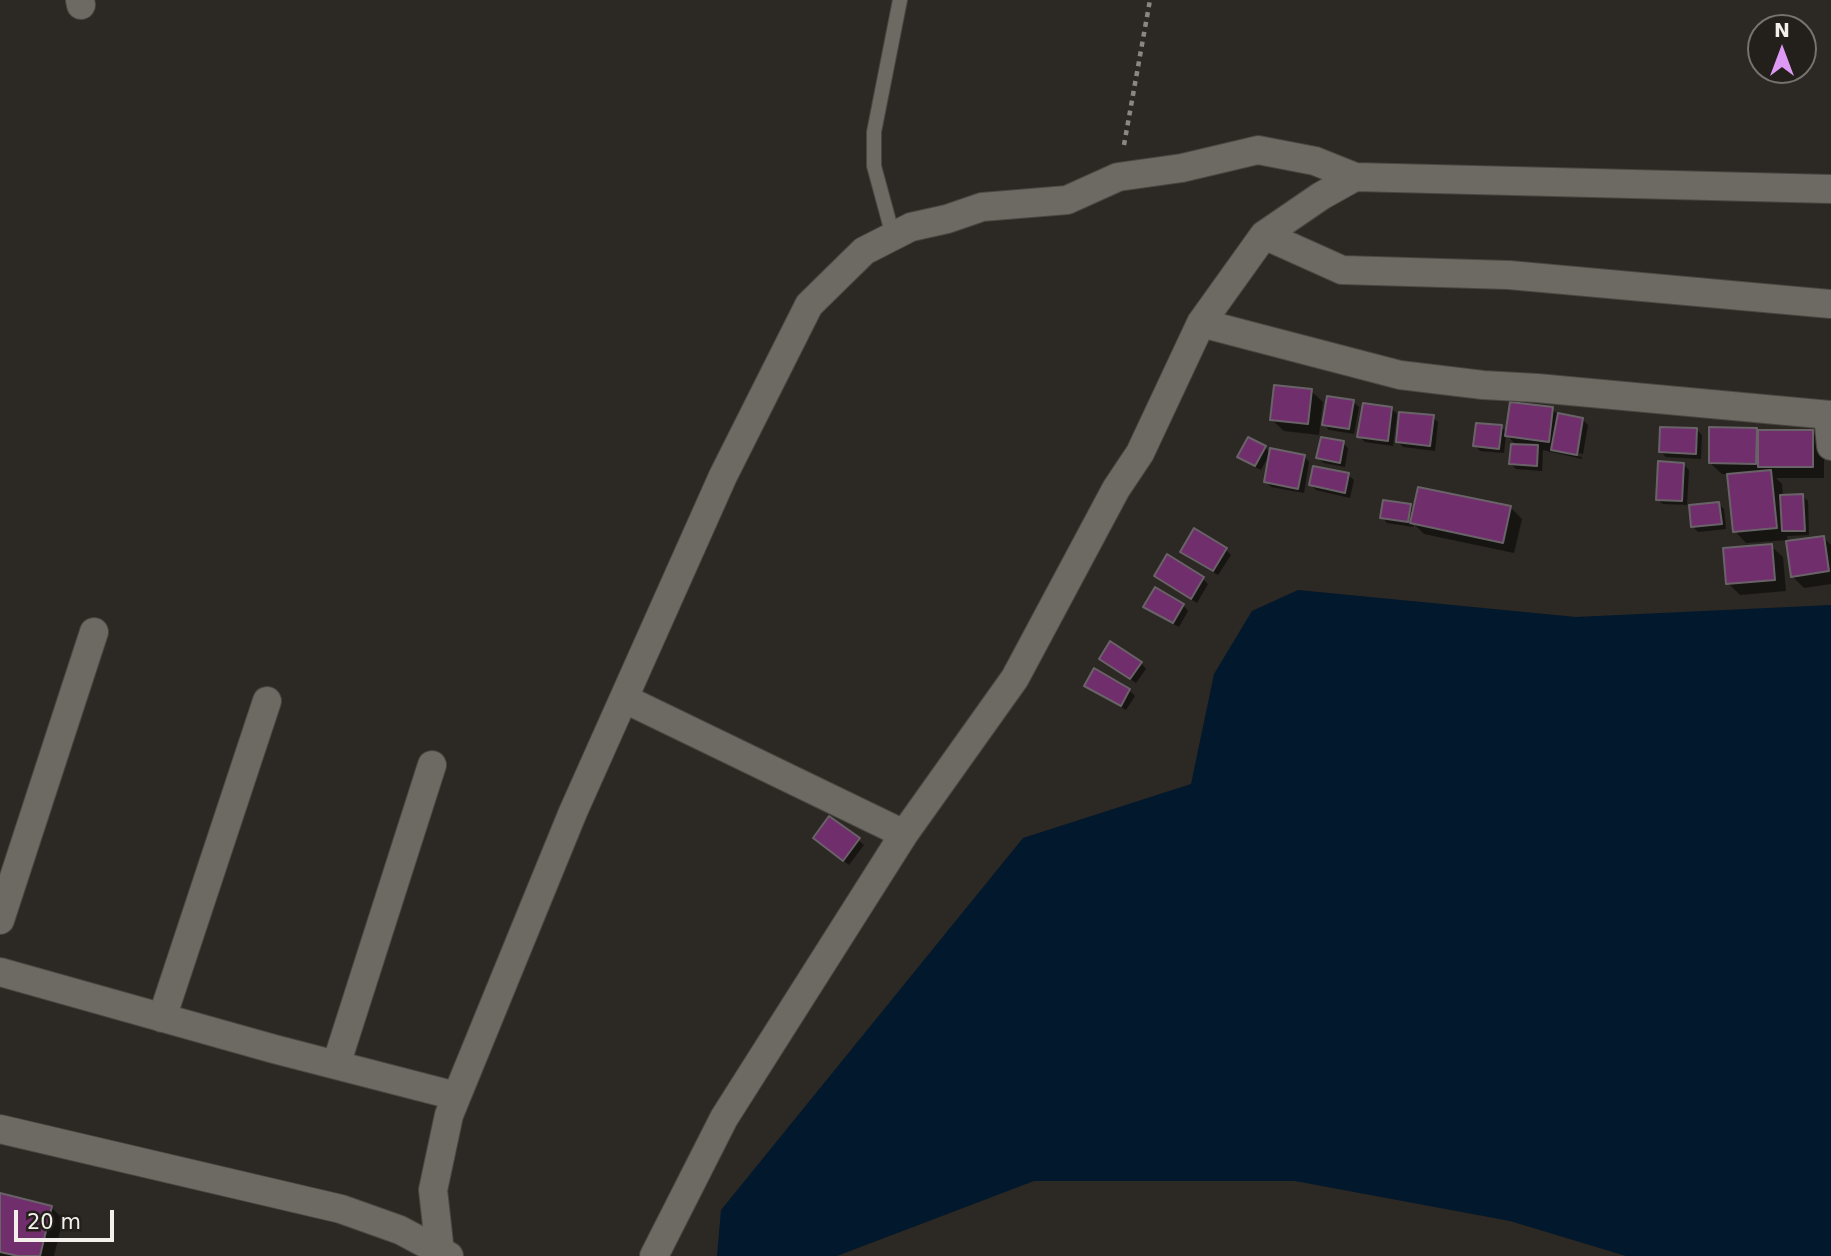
<!DOCTYPE html>
<style>
body{margin:0}
#map{position:relative;width:1831px;height:1256px;overflow:hidden;background:#2c2823;font-family:"DejaVu Sans",sans-serif}
canvas{display:block}
.north{position:absolute;left:1747px;top:14px;width:70px;height:70px;box-sizing:border-box;background:#231f1a;border:2px solid #76736e;border-radius:50%;rotate:0deg;font-size:19px;font-weight:700;line-height:28px;text-align:center;color:#f3f0ec}
.north::after{content:'';display:block;margin:auto;width:24px;height:32px;background:#dd99f3;clip-path:polygon(50% 0,100% 100%,50% 72%,0 100%)}
.scale{position:absolute;left:14px;top:1210px;width:100px;height:32px;box-sizing:border-box;border:4px solid #f3f0ec;border-top:0;padding-left:9px;font-size:21px;line-height:24px;white-space:nowrap;color:#f3f0ec;-webkit-text-stroke:5px #231f1a;paint-order:stroke}
</style>
<div id="map">
<canvas width="1831" height="1256"></canvas>
<div class="north">N</div>
<div class="scale">20 m</div>
</div>
<script>
const ctx = document.querySelector('canvas').getContext('2d');
ctx.lineJoin = 'round';
function fill(path, color) { ctx.fillStyle = color; ctx.fill(path, 'evenodd'); }
function strokePath(path, color, width, dash) { ctx.strokeStyle = color; ctx.lineWidth = width; ctx.lineCap = dash ? 'butt' : 'round'; ctx.setLineDash(dash || []); ctx.stroke(path); }
fill(new Path2D(`
 M 1298,590 L 1576,617 L 1831,605 L 1831,1256 L 1626,1256 L 1510,1221 L 1295,1181 L 1034,1181 L 837,1256 L 717,1256 L 721,1210 L 1023,838 L 1191,784 L 1214,674 L 1252,611 Z`), '#02182c');
fill(new Path2D(`
 M 1311,391 L 1323,402 L 1319,435 L 1284,431 L 1272,420 Z
 M 1353,402 L 1359,407 L 1354,434 L 1329,430 L 1324,424 Z
 M 1392,409 L 1397,414 L 1393,446 L 1365,442 L 1359,436 Z
 M 1552,409 L 1558,415 L 1582,419 L 1588,425 L 1583,454 L 1560,450 L 1560,453 L 1582,457 L 1582,459 L 1543,450 L 1542,471 L 1516,469 L 1511,464 L 1517,446 L 1506,434 L 1504,453 L 1480,451 L 1475,445 L 1501,427 L 1508,434 Z
 M 1433,417 L 1438,422 L 1435,451 L 1403,447 L 1398,442 Z
 M 1697,430 L 1702,435 L 1701,459 L 1666,457 L 1661,452 Z
 M 1756,430 L 1758,432 L 1812,432 L 1824,444 L 1824,478 L 1776,478 L 1782,484 L 1783,496 L 1803,496 L 1808,501 L 1809,535 L 1787,536 L 1788,540 L 1746,543 L 1735,531 L 1729,474 L 1722,474 L 1710,463 Z
 M 1343,443 L 1348,448 L 1345,467 L 1324,463 L 1318,458 Z
 M 1265,447 L 1271,453 L 1304,456 L 1309,462 L 1304,493 L 1271,487 L 1266,482 L 1270,453 L 1261,470 L 1245,462 L 1240,456 Z
 M 1684,465 L 1689,470 L 1687,505 L 1663,504 L 1657,499 Z
 M 1348,475 L 1354,480 L 1350,498 L 1316,490 L 1311,485 Z
 M 1718,504 L 1724,509 L 1726,529 L 1698,532 L 1693,527 Z
 M 1411,506 L 1415,510 L 1510,507 L 1522,519 L 1514,553 L 1424,534 L 1414,524 L 1413,527 L 1387,523 L 1382,517 Z
 M 1195,531 L 1226,550 L 1231,555 L 1218,575 L 1187,557 L 1182,551 Z
 M 1824,538 L 1831,545 L 1831,584 L 1804,588 L 1792,576 Z
 M 1771,546 L 1783,557 L 1786,591 L 1740,595 L 1728,583 Z
 M 1156,576 L 1203,579 L 1208,584 L 1197,603 L 1161,581 Z
 M 1183,605 L 1188,611 L 1179,627 L 1151,612 L 1146,606 Z
 M 1141,663 L 1146,669 L 1136,683 L 1107,664 Z
 M 1087,686 L 1129,690 L 1135,696 L 1126,710 L 1092,691 Z
 M 858,840 L 864,845 L 849,865 L 820,843 Z
 M 0,1195 L 51,1207 L 63,1219 L 54,1256 L 0,1256 Z`), '#0007');
const building = new Path2D(`
 M 1274,385 L 1312,389 L 1308,424 L 1270,420 Z
 M 1327,396 L 1354,400 L 1349,429 L 1322,425 Z
 M 1510,402 L 1553,407 L 1549,442 L 1505,436 Z
 M 1363,403 L 1392,407 L 1388,441 L 1357,437 Z
 M 1399,412 L 1434,415 L 1430,446 L 1396,442 Z
 M 1558,413 L 1583,418 L 1577,455 L 1551,450 Z
 M 1476,423 L 1502,425 L 1499,449 L 1473,446 Z
 M 1660,427 L 1697,428 L 1696,454 L 1659,452 Z
 M 1709,427 L 1757,428 L 1756,464 L 1709,463 Z
 M 1758,430 L 1813,430 L 1813,467 L 1758,467 Z
 M 1248,437 L 1266,446 L 1255,466 L 1237,457 Z
 M 1321,437 L 1344,441 L 1340,463 L 1316,458 Z
 M 1511,444 L 1538,445 L 1537,466 L 1509,464 Z
 M 1270,448 L 1305,455 L 1298,489 L 1264,482 Z
 M 1658,461 L 1684,463 L 1682,501 L 1656,500 Z
 M 1313,466 L 1349,473 L 1345,493 L 1309,485 Z
 M 1771,470 L 1777,528 L 1733,532 L 1727,474 Z
 M 1418,487 L 1511,506 L 1503,543 L 1410,523 Z
 M 1803,494 L 1805,531 L 1782,531 L 1780,495 Z
 M 1383,500 L 1411,504 L 1408,522 L 1380,518 Z
 M 1719,502 L 1722,524 L 1691,527 L 1689,505 Z
 M 1194,528 L 1227,548 L 1213,571 L 1180,552 Z
 M 1824,536 L 1829,571 L 1791,577 L 1786,541 Z
 M 1772,544 L 1775,580 L 1726,584 L 1723,548 Z
 M 1167,554 L 1204,577 L 1191,599 L 1154,576 Z
 M 1155,587 L 1184,604 L 1173,623 L 1143,607 Z
 M 1110,641 L 1142,662 L 1130,679 L 1099,659 Z
 M 1094,668 L 1130,689 L 1121,706 L 1084,686 Z
 M 829,816 L 860,838 L 843,861 L 813,838 Z
 M 0,1193 L 52,1206 L 40,1256 L 18,1256 L 0,1252 Z`);
fill(building, '#702e6c');
strokePath(building, '#696368', 2);
const service = new Path2D(`
 M 893,236 L 874,166 L 874,132 L 900,0`);
const minor = new Path2D(`
 M 80,0 L 81,5
 M 1264,235 L 1342,270 L 1509,275 L 1831,304
 M 1201,323 L 1400,375 L 1483,385 L 1537,388 L 1831,415
 M 1828,415 L 1831,446
 M 625,699 L 904,834
 M 0,920 L 94,632
 M 0,972 L 274,1049 L 456,1096
 M 162,1018 L 267,701
 M 336,1065 L 432,765
 M 0,1129 L 341,1209 L 400,1230 L 449,1256
 M 440,1252 L 433,1190 L 449,1115 L 573,812 L 723,476 L 809,305 L 864,251 L 911,227 L 947,219 L 982,207 L 1067,200 L 1118,177 L 1182,168 L 1258,150 L 1315,161 L 1355,177
 M 654,1256 L 724,1118 L 904,834 L 1015,678 L 1116,489 L 1140,453 L 1201,323 L 1264,235 L 1321,196 L 1355,177 L 1831,189`);
strokePath(service, '#4a4742', 16);
strokePath(minor, '#4a4742', 30);
strokePath(new Path2D(`
 M 1124,145 L 1150,0`), '#8b8883', 4.5, [5, 5]);
strokePath(service, '#6d6963', 14);
strokePath(minor, '#6d6963', 28);
</script>
